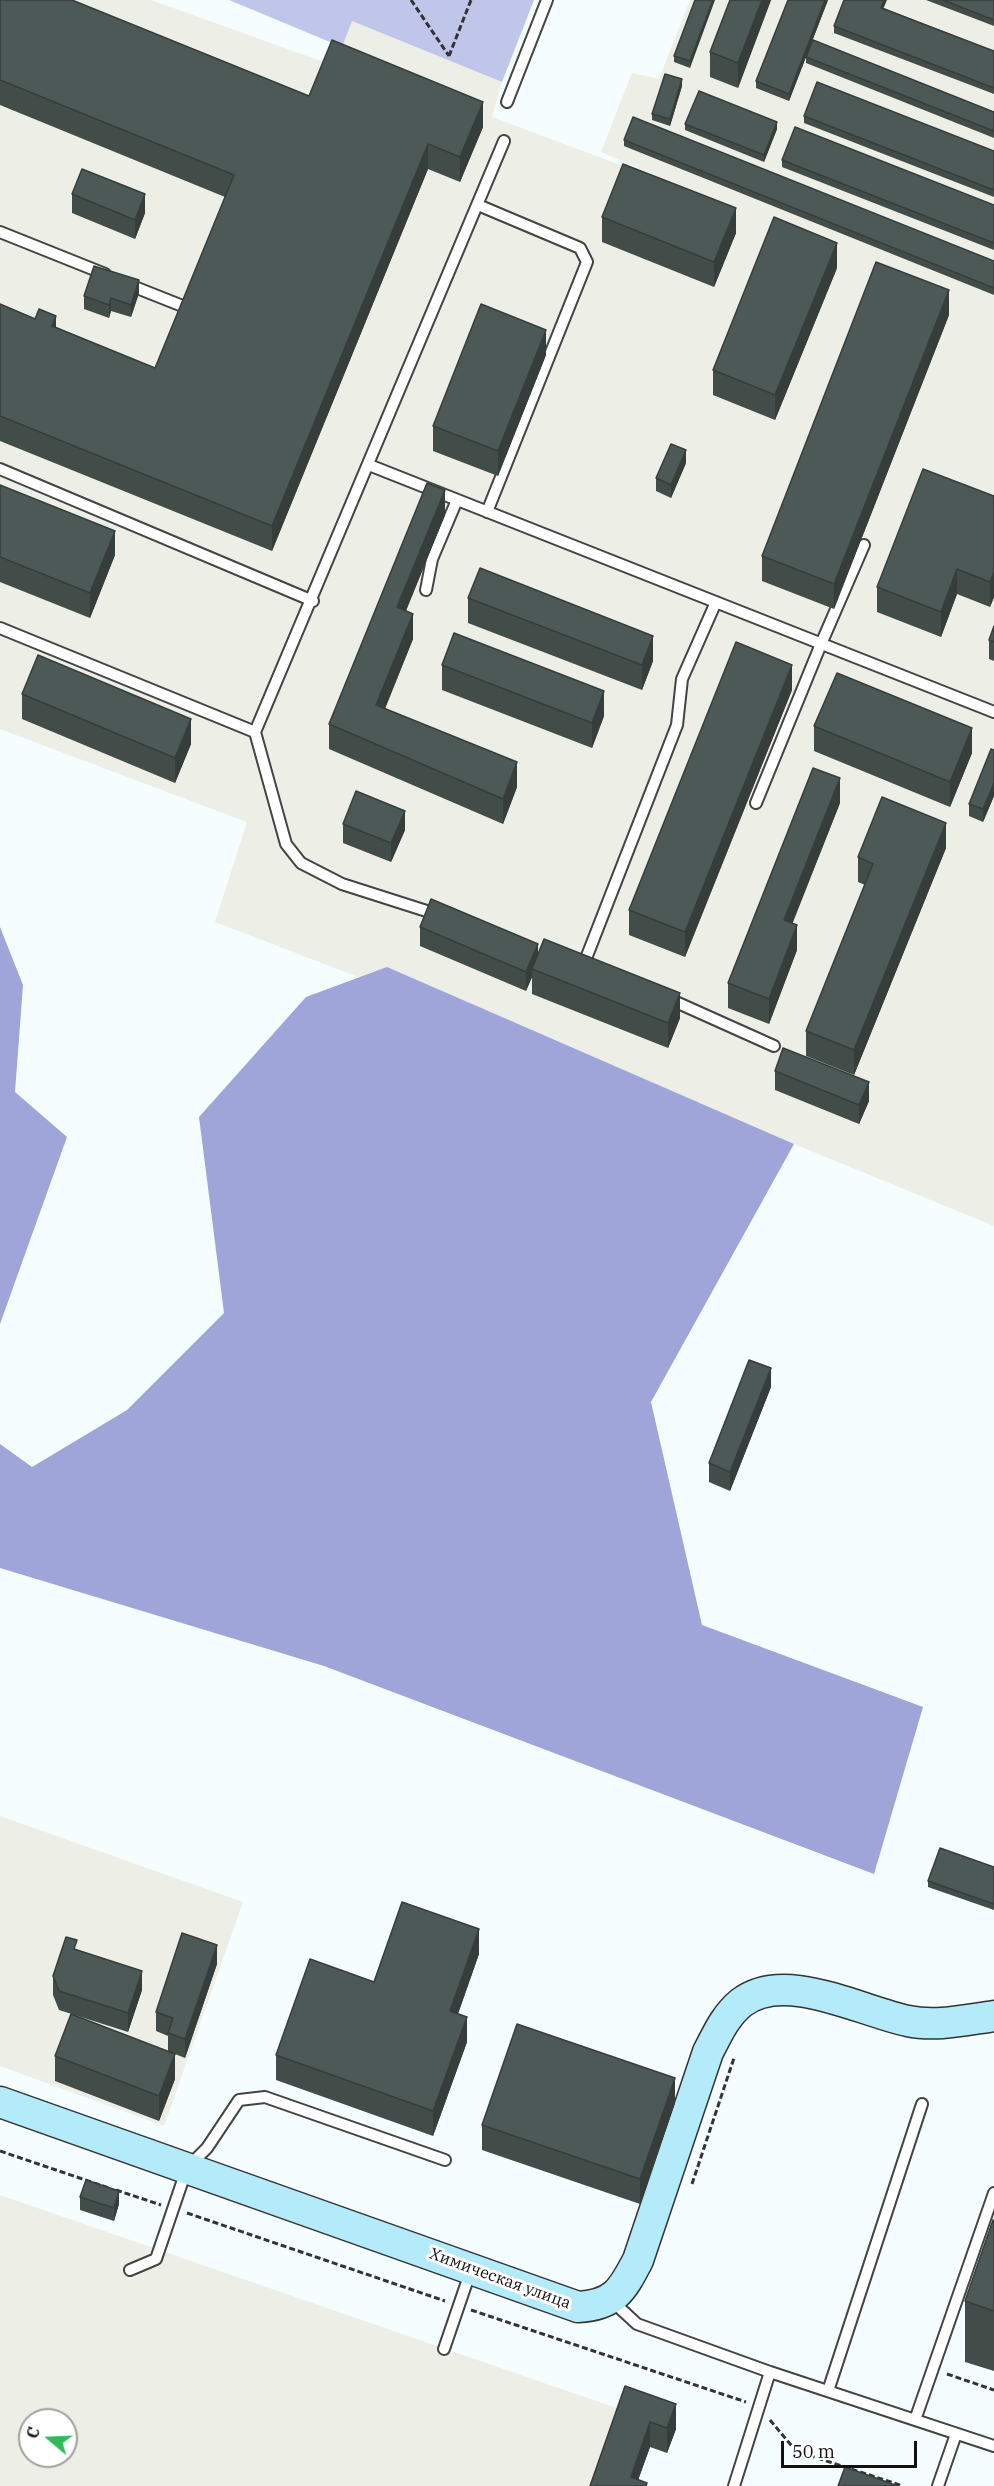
<!DOCTYPE html>
<meta charset="utf-8">
<style>
body{margin:0}
#map{position:relative;width:994px;height:2486px;overflow:hidden;background:#f5fdff;font-family:"IBM Plex Serif",serif}
canvas{display:block}
.north{position:absolute;left:18px;top:2408px;width:60px;height:60px;box-sizing:border-box;background:#fff;border:2px solid #a0a0a0;border-radius:50%;rotate:289deg;font-size:16px;font-weight:700;line-height:24px;text-align:center;color:#111}
.north::after{content:'';display:block;margin:auto;width:21px;height:27px;background:#2dbc57;clip-path:polygon(50% 0,100% 100%,50% 72%,0 100%)}
.scale{position:absolute;left:781px;top:2441px;width:136px;height:27px;box-sizing:border-box;border:3px solid #111;border-top:0;padding-left:8px;font-size:18px;line-height:21px;white-space:nowrap;color:#111;-webkit-text-stroke:4px #fff;paint-order:stroke}
</style>
<div id="map">
<canvas width="994" height="2486"></canvas>
<div class="north">С</div>
<div class="scale">50 m</div>
</div>
<script>
const ctx = document.querySelector('canvas').getContext('2d');
ctx.lineJoin = 'round';
function fill(path, color) { ctx.fillStyle = color; ctx.fill(path, 'evenodd'); }
function strokePath(path, color, width, dash) { ctx.strokeStyle = color; ctx.lineWidth = width; ctx.lineCap = dash ? 'butt' : 'round'; ctx.setLineDash(dash || []); ctx.stroke(path); }
function drawText(font, color, halo, rows, align = 'center') {
  ctx.font = font + ' "IBM Plex Serif",serif'; ctx.lineWidth = 6; ctx.setLineDash([]); ctx.textBaseline = 'middle'; ctx.strokeStyle = halo; ctx.fillStyle = color; for (const [text, x, y, turn = 0] of rows) {
    ctx.save(); ctx.translate(x, y); ctx.rotate((+turn || 0) * Math.PI / 180); ctx.textAlign = isNaN(turn) ? turn : align; if (halo) ctx.strokeText(text, 0, 0); ctx.fillText(text, 0, 0); ctx.restore();
  }
}
fill(new Path2D(`
 M 0,0 L 151,0 L 332,65 L 352,21 L 502,82 L 492,117 L 698,194 L 601,152 L 632,73 L 659,79 L 690,0 L 994,0 L 994,1226 L 794,1144 L 215,922 L 247,822 L 0,729 Z
 M 0,1816 L 243,1902 L 164,2126 L 0,2066 Z
 M 0,2195 L 625,2411 L 599,2486 L 0,2486 ZM 30,2420 L 66,2420 L 66,2456 L 30,2456 Z`), '#edeee6');
fill(new Path2D(`
 M 229,0 L 534,0 L 502,82 L 352,21 L 342,47 Z`), '#bfc6e9');
fill(new Path2D(`
 M 0,927 L 23,985 L 15,1092 L 67,1137 L 0,1324 Z
 M 387,967 L 794,1144 L 651,1402 L 702,1625 L 923,1707 L 874,1874 L 324,1666 L 0,1568 L 0,1444 L 32,1467 L 127,1410 L 224,1313 L 199,1117 L 306,997 Z`), '#9fa5d9');
const lane = new Path2D(`
 M 507,102 L 547,0
 M 478,205 L 580,248 L 587,262 L 487,512
 M 0,232 L 105,274
 M 127,284 L 180,305
 M 369,465 L 994,712
 M 0,469 L 313,601
 M 426,590 L 432,559 L 457,500
 M 0,628 L 255,732 L 286,844 L 301,863 L 342,884 L 439,915
 M 255,732 L 504,141
 M 756,803 L 821,644 L 864,545
 M 585,961 L 677,725 L 682,679 L 716,602
 M 667,998 L 774,1046
 M 130,2270 L 156,2259 L 187,2168 L 207,2148 L 239,2100 L 265,2097 L 445,2160
 M 611,2300 L 637,2324 L 770,2372 L 994,2446
 M 444,2349 L 471,2270
 M 828,2391 L 922,2104
 M 915,2420 L 994,2193
 M 734,2486 L 770,2372
 M 938,2486 L 956,2434`);
const secondary = new Path2D(`
 M 0,2102 L 578,2307 C 614,2305 622,2291 638,2260 L 708,2052 C 717,2035 725,2016 741,2003 C 784,1969 860,2011 908,2021 C 936,2027 965,2020 994,2016`);
strokePath(lane, '#444', 14);
strokePath(secondary, '#333', 33);
strokePath(new Path2D(`
 M 411,0 L 449,56
 M 449,56 L 471,0
 M 0,2151 L 109,2188
 M 692,2184 L 734,2058
 M 116,2190 L 161,2205
 M 187,2213 L 445,2301
 M 471,2310 L 746,2402
 M 947,2374 L 994,2390
 M 770,2420 L 796,2451 L 903,2486`), '#333', 3, [6, 3]);
strokePath(lane, '#fff', 10);
strokePath(secondary, '#b3ebfb', 30);
fill(new Path2D(`
 M 0,0 L 309,96 L 483,127 L 460,182 L 428,169 L 272,551 L 0,441 L 0,304 L 155,368 L 225,197 L 0,105 Z
 M 695,0 L 690,68 L 674,62 L 674,56 Z
 M 771,0 L 738,88 L 710,77 L 710,52 Z
 M 828,0 L 789,101 L 756,88 L 756,81 Z
 M 926,0 L 994,0 L 994,26 Z
 M 884,8 L 994,51 L 994,94 L 834,33 L 834,26 Z
 M 806,57 L 994,112 L 994,138 L 806,63 Z
 M 682,86 L 670,126 L 652,120 L 652,114 Z
 M 804,116 L 994,151 L 994,197 L 804,123 Z
 M 685,124 L 777,129 L 764,162 L 685,130 Z
 M 624,140 L 994,261 L 994,295 L 624,146 Z
 M 782,160 L 994,205 L 994,250 L 782,167 Z
 M 72,194 L 145,213 L 135,239 L 72,213 Z
 M 602,217 L 736,233 L 714,287 L 602,242 Z
 M 837,268 L 775,420 L 713,395 L 713,370 Z
 M 139,293 L 131,317 L 111,311 L 109,318 L 84,309 L 84,296 Z
 M 949,315 L 834,609 L 762,581 L 762,556 Z
 M 546,355 L 498,476 L 433,451 L 433,426 Z
 M 686,463 L 671,498 L 656,491 L 656,478 Z
 M 0,485 L 115,555 L 90,618 L 0,582 Z
 M 994,496 L 994,597 L 990,607 L 957,594 L 941,637 L 877,612 L 877,587 Z
 M 445,515 L 406,611 L 413,639 L 385,709 L 517,787 L 503,824 L 329,749 L 329,724 Z
 M 468,598 L 653,661 L 642,690 L 468,623 Z
 M 994,626 L 994,661 L 989,659 L 989,640 Z
 M 442,665 L 604,716 L 592,748 L 442,690 Z
 M 792,690 L 685,957 L 629,935 L 629,910 Z
 M 22,694 L 191,744 L 175,783 L 22,719 Z
 M 814,726 L 972,753 L 950,807 L 814,751 Z
 M 994,750 L 994,796 L 983,822 L 969,816 L 969,804 Z
 M 840,803 L 792,923 L 797,950 L 769,1024 L 728,1008 L 728,983 Z
 M 343,824 L 405,830 L 391,862 L 343,843 Z
 M 946,848 L 854,1075 L 806,1056 L 806,1031 L 865,885 L 858,882 L 858,857 Z
 M 420,927 L 538,954 L 680,1018 L 668,1048 L 532,994 L 532,977 L 526,991 L 420,946 Z
 M 775,1071 L 869,1101 L 859,1124 L 775,1090 Z
 M 771,1387 L 730,1491 L 709,1482 L 709,1463 Z
 M 994,1867 L 994,1910 L 928,1887 L 928,1881 Z
 M 77,1950 L 142,1990 L 128,2032 L 59,2010 L 53,1995 L 53,1976 Z
 M 479,1954 L 458,2014 L 467,2042 L 433,2136 L 276,2080 L 276,2055 L 374,1982 Z
 M 217,1964 L 185,2058 L 175,2054 L 175,2079 L 159,2121 L 55,2081 L 55,2056 L 168,2052 L 168,2036 L 156,2031 L 156,2012 Z
 M 675,2103 L 640,2204 L 482,2150 L 482,2125 Z
 M 80,2197 L 119,2204 L 114,2221 L 80,2210 Z
 M 994,2220 L 994,2371 L 965,2362 L 965,2301 Z
 M 625,2386 L 676,2429 L 667,2453 L 650,2447 L 638,2480 L 647,2486 L 590,2486 Z`), '#424d4a');
fill(new Path2D(`
 M 713,0 L 715,0 L 690,68 L 690,61 Z
 M 762,0 L 771,0 L 738,88 L 738,63 Z
 M 825,0 L 828,0 L 789,101 L 789,94 Z
 M 884,0 L 887,0 L 881,14 L 881,8 Z
 M 682,79 L 682,86 L 670,126 L 670,119 Z
 M 483,102 L 483,127 L 460,182 L 460,157 Z
 M 777,122 L 777,129 L 764,162 L 764,155 Z
 M 428,144 L 428,169 L 272,551 L 272,526 Z
 M 145,194 L 145,213 L 135,239 L 135,220 Z
 M 736,208 L 736,233 L 714,287 L 714,262 Z
 M 837,243 L 837,268 L 775,420 L 775,395 Z
 M 139,280 L 139,293 L 131,317 L 131,305 Z
 M 949,290 L 949,315 L 834,609 L 834,584 Z
 M 111,298 L 111,311 L 109,318 L 109,305 Z
 M 56,316 L 56,341 L 52,326 Z
 M 546,330 L 546,355 L 498,476 L 498,451 Z
 M 686,450 L 686,463 L 671,498 L 671,485 Z
 M 445,490 L 445,515 L 397,632 L 397,607 Z
 M 115,531 L 115,555 L 90,618 L 90,593 Z
 M 957,569 L 957,594 L 941,637 L 941,612 Z
 M 994,572 L 994,597 L 990,607 L 990,582 Z
 M 413,614 L 413,639 L 376,730 L 376,705 Z
 M 653,636 L 653,661 L 642,690 L 642,665 Z
 M 792,665 L 792,690 L 685,957 L 685,932 Z
 M 604,691 L 604,716 L 592,748 L 592,723 Z
 M 191,719 L 191,744 L 175,783 L 175,758 Z
 M 972,728 L 972,753 L 950,807 L 950,782 Z
 M 517,762 L 517,787 L 503,824 L 503,799 Z
 M 840,778 L 840,803 L 784,945 L 784,920 Z
 M 994,783 L 994,796 L 983,822 L 983,809 Z
 M 405,811 L 405,830 L 391,862 L 391,843 Z
 M 946,823 L 946,848 L 854,1075 L 854,1050 Z
 M 797,925 L 797,950 L 769,1024 L 769,999 Z
 M 538,944 L 538,963 L 532,969 L 532,977 L 526,991 L 526,972 Z
 M 680,993 L 680,1018 L 668,1048 L 668,1023 Z
 M 869,1082 L 869,1101 L 859,1124 L 859,1105 Z
 M 771,1368 L 771,1387 L 730,1491 L 730,1472 Z
 M 479,1929 L 479,1954 L 450,2036 L 450,2011 Z
 M 217,1945 L 217,1964 L 185,2058 L 185,2039 Z
 M 142,1971 L 142,1990 L 128,2032 L 128,2013 Z
 M 467,2017 L 467,2042 L 433,2136 L 433,2111 Z
 M 175,2054 L 175,2079 L 159,2121 L 159,2096 Z
 M 675,2078 L 675,2103 L 640,2204 L 640,2179 Z
 M 119,2191 L 119,2204 L 114,2221 L 114,2208 Z
 M 676,2404 L 676,2429 L 667,2453 L 667,2428 Z
 M 650,2422 L 650,2447 L 636,2486 L 631,2477 Z`), '#363e3c');
const building = new Path2D(`
 M 0,0 L 72,0 L 309,96 L 332,40 L 483,102 L 460,157 L 428,144 L 272,526 L 0,416 L 0,304 L 35,319 L 39,309 L 56,316 L 52,326 L 155,368 L 234,175 L 0,80 Z
 M 695,0 L 713,0 L 690,61 L 674,56 Z
 M 730,0 L 762,0 L 738,63 L 710,52 Z
 M 788,0 L 825,0 L 789,94 L 756,81 Z
 M 844,0 L 884,0 L 881,8 L 994,51 L 994,88 L 834,26 Z
 M 943,0 L 994,0 L 994,20 Z
 M 813,40 L 994,112 L 994,131 L 806,57 Z
 M 665,74 L 682,79 L 670,119 L 652,114 Z
 M 817,82 L 994,151 L 994,190 L 804,116 Z
 M 699,91 L 777,122 L 764,155 L 685,124 Z
 M 633,117 L 994,261 L 994,288 L 624,140 Z
 M 795,127 L 994,205 L 994,243 L 782,160 Z
 M 623,164 L 736,208 L 714,262 L 602,217 Z
 M 82,169 L 145,194 L 135,220 L 72,194 Z
 M 774,217 L 837,243 L 775,395 L 713,370 Z
 M 876,262 L 949,290 L 834,584 L 762,556 Z
 M 94,266 L 139,280 L 131,305 L 111,298 L 109,305 L 84,296 Z
 M 481,304 L 546,330 L 498,451 L 433,426 Z
 M 671,444 L 686,450 L 671,485 L 656,478 Z
 M 923,469 L 994,496 L 994,572 L 990,582 L 957,569 L 941,612 L 877,587 Z
 M 427,483 L 445,490 L 397,607 L 413,614 L 376,705 L 517,762 L 503,799 L 329,724 Z
 M 0,485 L 115,531 L 90,593 L 0,557 Z
 M 480,568 L 653,636 L 642,665 L 468,598 Z
 M 994,626 L 994,642 L 989,640 Z
 M 454,633 L 604,691 L 592,723 L 442,665 Z
 M 736,642 L 792,665 L 685,932 L 629,910 Z
 M 38,655 L 191,719 L 175,758 L 22,694 Z
 M 837,673 L 972,728 L 950,782 L 814,726 Z
 M 991,749 L 994,750 L 994,783 L 983,809 L 969,804 Z
 M 813,768 L 840,778 L 784,920 L 797,925 L 769,999 L 728,983 Z
 M 356,791 L 405,811 L 391,843 L 343,824 Z
 M 882,797 L 946,823 L 854,1050 L 806,1031 L 873,864 L 858,857 Z
 M 431,899 L 538,944 L 526,972 L 420,927 Z
 M 544,939 L 680,993 L 668,1023 L 532,969 Z
 M 783,1048 L 869,1082 L 859,1105 L 775,1071 Z
 M 749,1360 L 771,1368 L 730,1472 L 709,1463 Z
 M 940,1848 L 994,1867 L 994,1904 L 928,1881 Z
 M 402,1902 L 479,1929 L 450,2011 L 467,2017 L 433,2111 L 276,2055 L 310,1959 L 374,1982 Z
 M 182,1933 L 217,1945 L 185,2039 L 168,2033 L 173,2018 L 156,2012 Z
 M 66,1937 L 77,1940 L 74,1949 L 142,1971 L 128,2013 L 59,1991 L 53,1976 Z
 M 71,2014 L 175,2054 L 159,2096 L 55,2056 Z
 M 517,2024 L 675,2078 L 640,2179 L 482,2125 Z
 M 86,2180 L 119,2191 L 114,2208 L 80,2197 Z
 M 993,2220 L 994,2220 L 994,2311 L 965,2301 Z
 M 625,2386 L 676,2404 L 667,2428 L 650,2422 L 631,2477 L 647,2483 L 646,2486 L 590,2486 Z
 M 845,2467 L 898,2486 L 838,2486 Z`);
fill(building, '#4d5956');
strokePath(building, '#363e3c', 1.5);
drawText('16px', '#111', '#fff', [
 ["Химическая улица",500,2279,20]
]);
</script>
